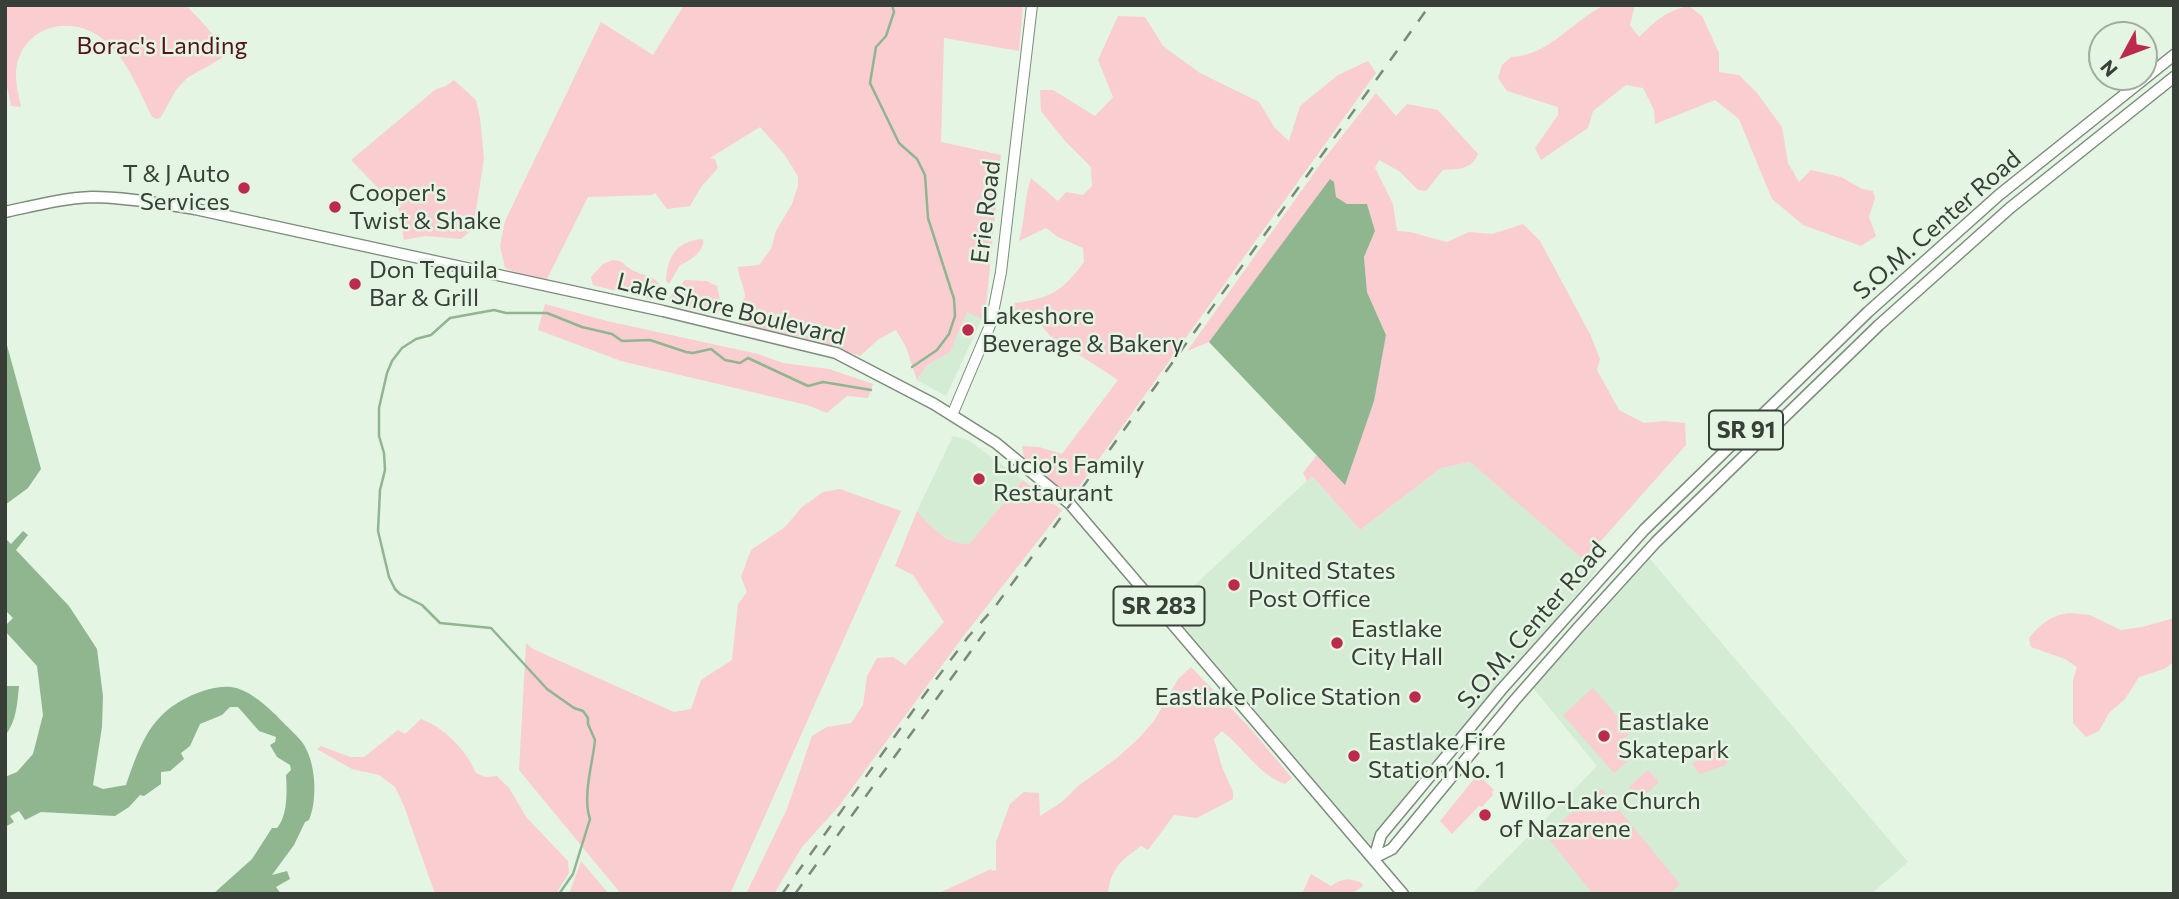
<!DOCTYPE html>
<style>
body{margin:0}
#map{position:relative;width:2179px;height:899px;overflow:hidden;background:#e4f5e3;font-family:Commissioner,sans-serif}
canvas{display:block}
.frame{position:absolute;inset:0;border:7px solid #383f38;pointer-events:none}
.north{position:absolute;left:2088px;top:21px;width:70px;height:70px;box-sizing:border-box;background:#e4f5e3;border:2px solid #9fac9f;border-radius:50%;rotate:229deg;font-size:19px;font-weight:700;line-height:28px;text-align:center;color:#383f38}
.north::after{content:'';display:block;margin:auto;width:24px;height:32px;background:#bc2b4d;clip-path:polygon(50% 0,100% 100%,50% 72%,0 100%)}
</style>
<div id="map">
<canvas width="2179" height="899"></canvas>
<div class="frame"></div>
<div class="north">N</div>
</div>
<script>
const ctx = document.querySelector('canvas').getContext('2d');
ctx.lineJoin = 'round';
function fill(path, color) { ctx.fillStyle = color; ctx.fill(path, 'evenodd'); }
function strokePath(path, color, width, dash) { ctx.strokeStyle = color; ctx.lineWidth = width; ctx.lineCap = dash ? 'butt' : 'round'; ctx.setLineDash(dash || []); ctx.stroke(path); }
function drawText(font, color, halo, rows, align = 'center') {
  ctx.font = font + ' Commissioner,sans-serif'; ctx.lineWidth = 5; ctx.setLineDash([]); ctx.textBaseline = 'middle'; ctx.strokeStyle = halo; ctx.fillStyle = color; for (const [text, x, y, turn = 0] of rows) {
    ctx.save(); ctx.translate(x, y); ctx.rotate((+turn || 0) * Math.PI / 180); ctx.textAlign = isNaN(turn) ? turn : align; if (halo) ctx.strokeText(text, 0, 0); ctx.fillText(text, 0, 0); ctx.restore();
  }
}
fill(new Path2D(`
 M 967,311 L 982,319 L 946,396 L 917,380 L 927,365 L 950,351 Z
 M 953,436 L 968,440 L 1023,480 L 969,544 L 959,545 L 935,531 L 917,511 Z
 M 1470,462 L 1597,570 L 1437,761 L 1370,845 L 1169,609 L 1312,476 L 1360,530 L 1441,468 Z
 M 1650,559 L 1908,862 L 1871,894 L 1472,894 L 1597,766 L 1533,688 Z`), '#d4ebd4');
fill(new Path2D(`
 M 5,5 L 186,5 C 198,19 222,38 222,58 L 187,78 L 176,90 L 161,117 L 157,119 L 152,117 C 139,91 127,58 103,39 C 73,15 27,24 17,64 C 14,78 18,93 21,107 L 11,106 L 5,76 Z
 M 684,5 L 1023,5 L 1019,51 L 944,38 L 941,142 L 1001,155 L 986,307 L 982,319 L 967,312 L 950,352 L 927,365 L 917,380 L 906,347 L 896,330 L 879,339 L 860,356 L 800,337 L 762,330 L 744,323 L 742,301 L 745,297 C 745,288 739,279 738,267 L 759,265 L 771,249 L 776,231 L 792,204 L 798,186 L 798,176 L 784,154 L 760,127 L 710,158 L 715,159 L 718,168 L 701,187 L 690,206 L 667,209 L 655,193 L 652,195 L 588,197 L 547,279 L 523,275 L 505,268 L 500,246 L 505,221 L 601,22 L 653,55 Z
 M 1605,5 L 1632,5 L 1634,8 L 1630,25 L 1639,37 C 1656,21 1665,11 1689,6 L 1702,16 L 1719,53 L 1719,72 L 1739,75 L 1757,93 L 1782,127 L 1788,163 L 1799,182 L 1811,170 L 1841,177 L 1862,189 L 1873,191 L 1875,198 L 1869,217 L 1876,236 L 1861,246 L 1803,225 L 1772,199 L 1739,119 L 1715,100 L 1655,124 L 1654,110 L 1643,88 L 1626,85 L 1593,111 L 1588,128 L 1541,160 L 1535,148 L 1558,115 L 1558,107 L 1507,91 L 1498,78 L 1502,65 L 1511,57 C 1549,56 1573,20 1605,5 Z
 M 1118,16 L 1145,17 L 1163,46 L 1200,73 L 1259,102 L 1275,128 L 1289,141 L 1300,106 L 1338,75 L 1368,61 L 1376,73 L 1071,498 L 1024,459 L 1022,446 L 1039,447 L 1062,454 L 1118,380 L 1050,336 L 1027,308 L 1016,324 L 1013,314 L 1015,303 C 1052,298 1062,291 1084,262 L 1083,248 L 1058,237 L 1046,228 L 1019,241 C 1025,220 1024,199 1031,178 L 1058,201 L 1066,192 L 1083,195 L 1092,186 L 1091,167 L 1065,141 L 1041,111 L 1040,90 L 1053,90 L 1095,116 L 1113,97 L 1098,60 Z
 M 454,80 L 476,100 L 480,118 L 484,159 L 473,229 L 461,239 L 425,236 L 404,240 L 399,210 L 351,160 L 436,89 L 446,86 Z
 M 1376,93 L 1396,116 L 1407,104 L 1438,110 L 1478,154 C 1472,170 1457,169 1443,170 L 1426,191 L 1418,190 L 1399,171 L 1379,160 L 1375,168 L 1393,204 L 1397,231 L 1410,232 L 1447,242 L 1469,232 L 1492,234 L 1523,224 L 1540,241 L 1590,334 L 1600,359 L 1597,370 L 1619,410 L 1644,423 L 1664,421 L 1685,423 L 1686,445 L 1584,560 L 1470,462 L 1441,468 L 1360,530 L 1312,476 L 1307,481 L 1303,473 L 1317,455 L 1345,484 L 1386,335 L 1367,292 L 1364,257 L 1375,231 L 1367,205 L 1347,204 L 1335,197 L 1334,183 L 1330,180 L 1209,342 L 1187,351 L 1324,159 Z
 M 703,239 C 705,251 690,261 680,265 L 669,284 L 666,281 C 667,256 677,241 703,239 Z
 M 613,260 C 625,261 623,265 632,270 C 645,277 667,277 659,298 L 652,300 L 593,285 L 591,277 L 603,264 Z
 M 685,280 L 707,281 L 717,286 L 722,308 L 716,315 L 672,305 L 669,298 Z
 M 545,304 L 607,321 L 758,354 L 783,363 L 829,369 L 873,384 L 868,398 L 847,396 L 827,413 L 807,405 L 621,361 L 538,330 Z
 M 1023,480 L 1062,510 L 962,638 L 839,806 L 802,847 L 774,894 L 746,894 L 787,809 L 812,736 L 827,727 L 851,723 L 863,705 L 867,676 L 877,658 L 893,657 L 905,665 L 944,622 L 913,575 L 895,566 L 917,511 C 931,527 947,545 969,544 Z
 M 840,489 L 901,511 L 730,894 L 621,894 L 519,770 L 526,643 L 533,649 L 674,712 L 691,709 L 701,680 L 732,660 L 738,604 L 747,592 L 741,577 L 751,550 L 785,527 L 802,507 L 823,492 Z
 M 2069,613 L 2090,615 L 2121,630 L 2142,627 L 2174,618 L 2174,662 L 2164,669 L 2139,677 L 2125,699 L 2109,713 L 2099,731 L 2086,737 L 2073,723 L 2073,680 L 2077,667 L 2065,659 L 2031,647 L 2029,638 C 2040,624 2052,615 2069,613 Z
 M 1191,667 L 1249,727 L 1292,778 L 1285,784 C 1260,776 1243,747 1222,731 L 1214,739 L 1222,767 L 1233,792 L 1233,799 L 1197,818 L 1174,815 L 1148,850 L 1141,846 C 1121,861 1111,867 1108,894 L 937,894 L 991,869 L 993,871 L 996,870 L 996,842 L 1010,804 L 1024,792 L 1039,793 L 1040,816 L 1062,802 L 1078,786 L 1117,758 L 1139,738 L 1154,721 L 1178,679 Z
 M 1593,688 L 1631,732 L 1622,741 L 1634,755 L 1614,773 L 1563,715 Z
 M 421,719 C 445,728 466,750 476,773 L 485,777 L 497,776 L 509,788 L 527,818 L 568,861 L 569,873 L 556,894 L 435,894 L 404,806 L 395,787 L 379,775 L 352,769 L 317,749 L 321,746 L 350,757 L 364,757 L 398,730 L 405,734 Z
 M 1711,749 L 1727,757 L 1728,761 L 1726,765 L 1700,774 L 1692,764 Z
 M 1648,770 L 1659,782 L 1639,800 L 1628,788 Z
 M 1478,774 L 1494,790 L 1492,792 L 1493,795 L 1482,807 L 1479,806 L 1452,834 L 1440,821 Z
 M 1602,789 L 1680,884 L 1669,894 L 1593,894 L 1545,834 Z
 M 581,861 L 609,894 L 569,894 Z
 M 1311,874 L 1331,886 C 1343,878 1349,878 1362,883 L 1363,886 L 1351,894 L 1302,894 Z`), '#facdd1');
fill(new Path2D(`
 M 1330,179 L 1334,182 L 1336,197 L 1347,204 L 1367,204 L 1375,231 L 1364,257 L 1367,292 L 1386,335 L 1374,401 L 1345,485 L 1209,342 Z
 M 5,338 L 41,469 L 28,488 L 5,505 Z
 M 23,531 L 28,535 L 16,550 L 69,606 L 97,649 L 103,696 L 102,727 L 93,785 L 103,789 L 126,785 C 135,760 143,733 163,714 C 177,700 210,684 231,687 C 248,689 264,704 276,715 C 284,724 295,733 302,742 C 316,761 318,799 309,820 L 305,822 L 294,845 L 272,875 L 287,871 L 290,879 L 276,887 L 281,894 L 213,894 L 252,859 L 272,828 L 277,828 C 288,815 287,791 286,775 L 291,770 L 290,765 L 277,757 L 270,745 L 275,742 L 276,737 L 259,731 L 238,707 L 230,707 L 222,715 L 200,724 L 190,746 L 181,753 L 184,759 L 170,771 L 161,772 L 161,784 L 144,796 L 140,795 L 129,807 L 115,816 L 41,812 L 25,820 L 19,811 L 10,816 L 14,822 L 5,827 L 5,777 L 17,772 L 33,754 L 43,715 L 37,666 L 5,631 L 5,626 L 13,618 L 5,610 L 5,538 L 11,544 Z
 M 5,686 L 19,686 C 17,704 17,720 5,736 Z`), '#8fb68f');
strokePath(new Path2D(`
 M 892,5 L 894,12 L 886,36 L 876,47 L 870,83 L 899,143 L 917,159 L 925,175 L 928,218 L 954,299 L 955,316 L 949,334 L 937,350 L 912,367
 M 559,894 L 573,874 L 590,819 C 582,797 593,762 595,740 L 588,724 L 588,718 L 583,711 L 574,708 L 547,689 L 491,628 L 440,623 L 422,605 L 400,594 L 395,589 L 389,577 L 378,531 L 380,490 L 385,470 L 384,453 L 379,436 L 379,408 L 387,373 L 392,361 L 402,348 L 416,339 L 431,335 L 450,318 L 494,310 L 506,313 L 547,313 L 582,327 L 612,334 L 622,341 L 650,340 L 686,352 L 693,353 L 711,349 L 725,360 L 740,363 L 748,358 L 808,386 L 823,382 L 871,390`), '#8fb68f', 2.5);
const secondary = new Path2D(`
 M 952,415 L 991,323 L 1001,272 L 1032,5`);
const primary = new Path2D(`
 M 5,212 C 33,206 63,198 92,197 C 126,197 161,204 195,209 L 663,311 L 836,353 L 934,404 L 996,443 L 1070,504 L 1403,894
 M 1374,858 L 1381,835 L 1416,793 L 1501,690 L 1644,530 L 1868,312 L 1999,195 L 2174,55
 M 1374,858 L 1392,849 L 1514,701 L 1577,629 L 1656,542 L 1741,459 L 1879,325 L 2010,208 L 2174,77`);
strokePath(secondary, '#7d8c7d', 12);
strokePath(primary, '#7d8c7d', 13);
strokePath(secondary, '#fff', 10);
strokePath(primary, '#fff', 10);
strokePath(new Path2D(`
 M 782,894 L 925,694 L 968,637 L 994,608 L 1054,527 L 1430,5
 M 795,894 L 987,629`), '#7d887c', 2.5, [12, 12]);
for (const [x, y, r, color] of [
 [244,188,7,"#bc2b4d"],
 [335,207,7,"#bc2b4d"],
 [355,284,7,"#bc2b4d"],
 [968,330,7,"#bc2b4d"],
 [979,479,7,"#bc2b4d"],
 [1234,585,7,"#bc2b4d"],
 [1337,643,7,"#bc2b4d"],
 [1415,697,7,"#bc2b4d"],
 [1604,736,7,"#bc2b4d"],
 [1354,756,7,"#bc2b4d"],
 [1485,815,7,"#bc2b4d"]
]) { const dot = new Path2D(); dot.arc(x, y, r, 0, 2 * Math.PI); ctx.fillStyle = color; ctx.fill(dot); strokePath(dot, '#e4f5e3', 2.5); }
for (const [x, y, w] of [
 [1746,430,74],
 [1159,606,91]
]) { const box = new Path2D(); box.roundRect(x - w / 2, y - 19.5, w, 39, 5); ctx.fillStyle = '#e4f5e3'; ctx.fill(box); strokePath(box, '#383f38', 2); }
drawText('bold 23px', '#383f38', null, [
 ["SR 91",1746,430],
 ["SR 283",1159,606]
]);
drawText('24px', '#561121', '#e4f5e3', [
 ["Borac's Landing",162,46]
]);
drawText('24px', '#383f38', '#e4f5e3', [
 ["T & J Auto",230,174,"right"],
 ["Services",230,202,"right"],
 ["Cooper's",349,193],
 ["Twist & Shake",349,221],
 ["Don Tequila",369,270],
 ["Bar & Grill",369,298],
 ["Lakeshore",982,316],
 ["Beverage & Bakery",982,344],
 ["Lucio's Family",993,465],
 ["Restaurant",993,493],
 ["United States",1248,571],
 ["Post Office",1248,599],
 ["Eastlake",1351,629],
 ["City Hall",1351,657],
 ["Eastlake Police Station",1401,697,"right"],
 ["Eastlake",1618,722],
 ["Skatepark",1618,750],
 ["Eastlake Fire",1368,742],
 ["Station No. 1",1368,770],
 ["Willo-Lake Church",1499,801],
 ["of Nazarene",1499,829]
], 'left');
drawText('24px', '#383f38', '#e4f5e3', [
 ["Erie Road",986,212,-83],
 ["S.O.M. Center Road",1937,225,-41],
 ["Lake Shore Boulevard",731,309,14],
 ["S.O.M. Center Road",1532,625,-49]
]);
</script>
